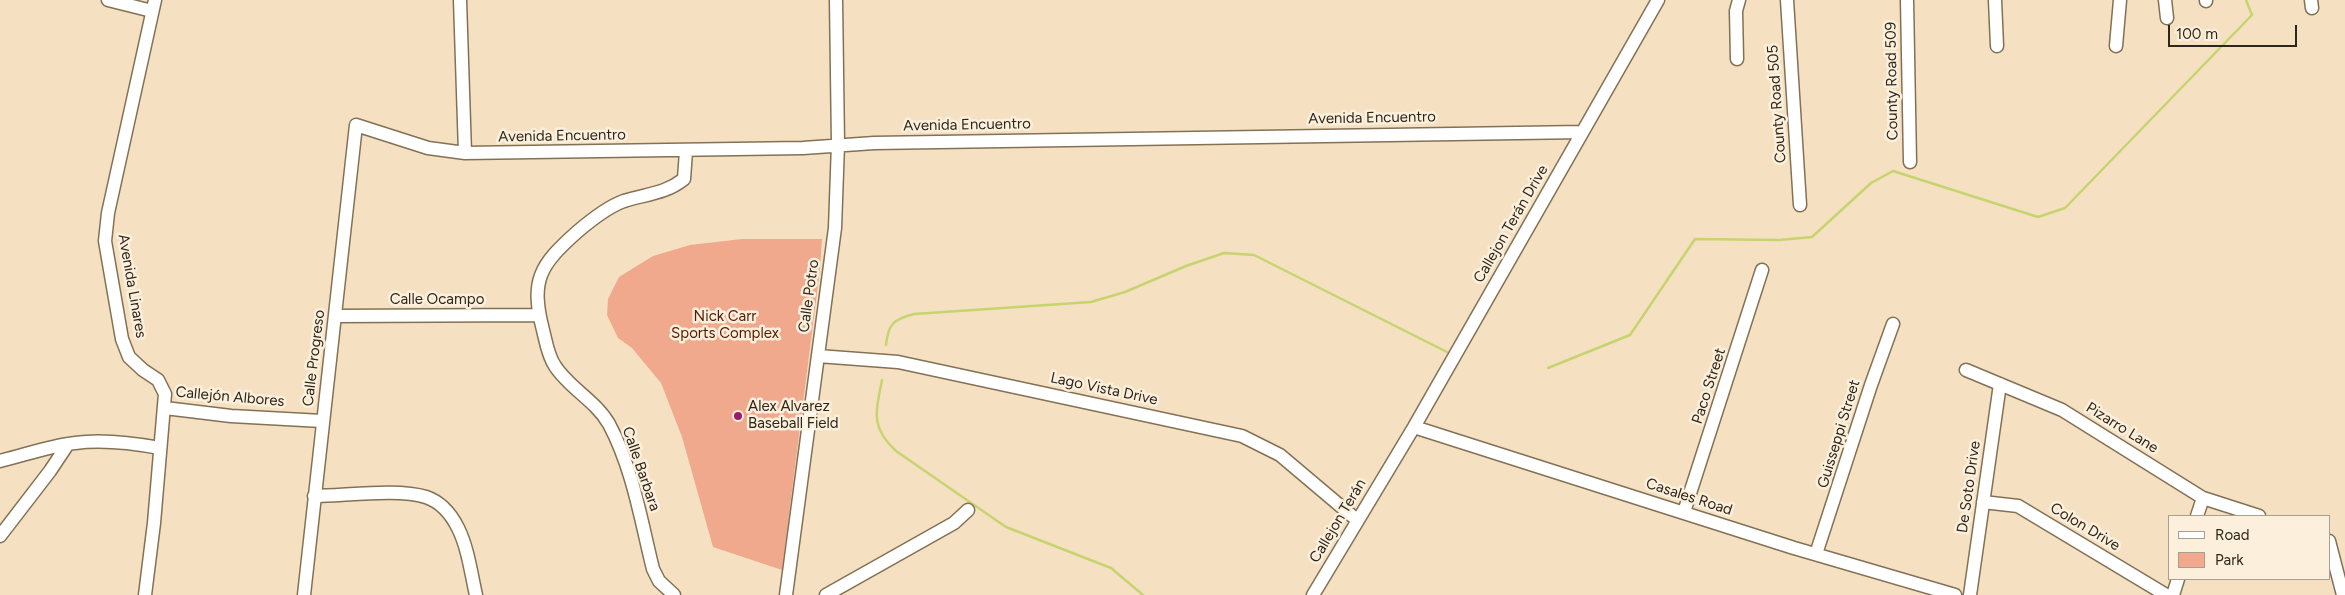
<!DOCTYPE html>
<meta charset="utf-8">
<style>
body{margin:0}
#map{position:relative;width:2345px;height:595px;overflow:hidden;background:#f5e1c2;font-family:Figtree,sans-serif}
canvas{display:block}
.legend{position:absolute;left:2168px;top:515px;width:162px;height:65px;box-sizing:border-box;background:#fcf0dd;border:1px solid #a99f8f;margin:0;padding:6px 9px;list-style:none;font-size:15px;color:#2d261a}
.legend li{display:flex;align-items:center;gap:10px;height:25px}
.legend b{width:25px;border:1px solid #a99f8f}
.scale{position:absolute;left:2168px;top:25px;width:129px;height:22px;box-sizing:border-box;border:2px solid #2d261a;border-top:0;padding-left:6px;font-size:15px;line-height:18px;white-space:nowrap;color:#2d261a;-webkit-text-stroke:4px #fcf0dd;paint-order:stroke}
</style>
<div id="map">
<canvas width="2345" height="595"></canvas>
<ul class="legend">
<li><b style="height:6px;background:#fff"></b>Road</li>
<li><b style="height:14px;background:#f1a98e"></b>Park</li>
</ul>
<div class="scale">100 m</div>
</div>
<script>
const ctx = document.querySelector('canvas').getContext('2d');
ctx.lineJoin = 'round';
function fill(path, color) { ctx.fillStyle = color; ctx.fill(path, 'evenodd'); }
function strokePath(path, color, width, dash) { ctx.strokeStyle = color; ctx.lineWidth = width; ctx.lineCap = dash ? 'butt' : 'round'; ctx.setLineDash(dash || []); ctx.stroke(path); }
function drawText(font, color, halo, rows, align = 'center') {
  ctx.font = font + ' Figtree,sans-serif'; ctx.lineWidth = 5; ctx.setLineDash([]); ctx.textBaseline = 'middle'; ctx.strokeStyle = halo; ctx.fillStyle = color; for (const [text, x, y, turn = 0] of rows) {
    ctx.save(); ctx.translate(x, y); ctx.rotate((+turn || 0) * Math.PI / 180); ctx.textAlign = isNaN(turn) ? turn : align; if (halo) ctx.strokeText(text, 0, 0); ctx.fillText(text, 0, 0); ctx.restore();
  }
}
fill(new Path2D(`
 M 742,239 L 822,239 L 820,269 L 782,570 L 713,547 L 682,437 L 661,383 L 632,348 L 618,338 L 607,315 L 608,299 L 619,277 L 653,256 L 690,245 Z`), '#f1a98e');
strokePath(new Path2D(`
 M 886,345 C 888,324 894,319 914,314 L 1091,302 L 1125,292 L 1186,266 L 1224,253 L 1254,255 L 1447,352
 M 1548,368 L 1630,335 L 1695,239 L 1779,240 L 1812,237 L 1871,183 L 1893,171 L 2038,217 L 2065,208 L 2252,15 L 2246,0
 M 882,380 C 876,412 870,427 896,451 L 1006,527 L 1111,568 L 1143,595`), '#c5d46f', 2.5);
const minor = new Path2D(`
 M 108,0 L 152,11
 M 460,0 L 465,153
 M 1787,0 L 1800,205
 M 1907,0 L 1910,162
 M 1995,0 L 1997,46
 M 2165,0 L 2167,18
 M 2206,0 L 2206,1
 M 2311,0 L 2312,8
 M 2116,46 L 2120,0
 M 1737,59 L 1736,11 L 1739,0
 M 336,316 L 539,315
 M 818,356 L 898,362 L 1242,436 L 1280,455 L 1357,520
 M 1966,370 L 2062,410 L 2203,498 L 2259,516
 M 165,408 L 231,416 L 322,421
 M 1414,427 L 1794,548 L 1955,595
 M 0,461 C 25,455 49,446 75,443 C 103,439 133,443 160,448
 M 314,496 C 344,496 398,488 426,497 C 441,502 451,514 458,528 C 468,548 471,573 476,595
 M 1983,502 L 2018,506 L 2166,595
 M 1684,512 L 1762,270
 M 2197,516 L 2203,498
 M 0,536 L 50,471 L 68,444
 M 2329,541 L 2343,595
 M 1816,554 L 1871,385 L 1893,324
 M 145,595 L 154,523 L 165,394 L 158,380 L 143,370 L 129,357 L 122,339 L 105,241 L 108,213 L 155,0
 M 304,595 L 356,125 L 428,148 L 465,153 L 803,148 L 874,143 L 1582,132
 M 674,595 L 659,581 L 653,569 C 641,521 633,469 609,424 C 596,401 569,388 555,366 C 548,356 546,342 543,330 C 530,280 540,265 577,232 C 591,220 607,207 624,201 C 646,194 665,194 684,179 L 686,151
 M 786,595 L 835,228 L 838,144 L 836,0
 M 826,595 L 954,523 L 968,510
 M 1313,595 L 1414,427 L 1658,0
 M 1970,595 L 2000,384
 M 2173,595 L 2178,579`);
strokePath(minor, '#837155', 15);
strokePath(minor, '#fff', 12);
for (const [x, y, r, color] of [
 [738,416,5,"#9b1a6f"]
]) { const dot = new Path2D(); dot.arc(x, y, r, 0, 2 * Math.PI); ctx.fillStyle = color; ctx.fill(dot); strokePath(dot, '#fcf0dd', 2); }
drawText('15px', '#2d261a', '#fcf0dd', [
 ["County Road 509",1892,81,-91],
 ["County Road 505",1777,104,-94],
 ["Avenida Encuentro",1372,118,-1],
 ["Avenida Encuentro",967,125,-1],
 ["Avenida Encuentro",562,136,-1],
 ["Callejon Terán Drive",1511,224,-60],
 ["Avenida Linares",132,286,80],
 ["Calle Potro",809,296,-82],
 ["Calle Ocampo",437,300],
 ["Calle Progreso",314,358,-83],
 ["Paco Street",1709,386,-72],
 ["Lago Vista Drive",1104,389,12],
 ["Callejón Albores",230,397,5],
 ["Pizarro Lane",2122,428,32],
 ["Guisseppi Street",1839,434,-73],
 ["Calle Barbara",641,469,71],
 ["De Soto Drive",1969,487,-82],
 ["Casales Road",1689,497,18],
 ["Callejon Terán",1338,521,-59],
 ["Colon Drive",2085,527,31]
]);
drawText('15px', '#541900', '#fcf0dd', [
 ["Nick Carr",725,317],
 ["Sports Complex",725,334]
]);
drawText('15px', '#2d261a', '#fcf0dd', [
 ["Alex Alvarez",748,407],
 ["Baseball Field",748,424]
], 'left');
</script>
